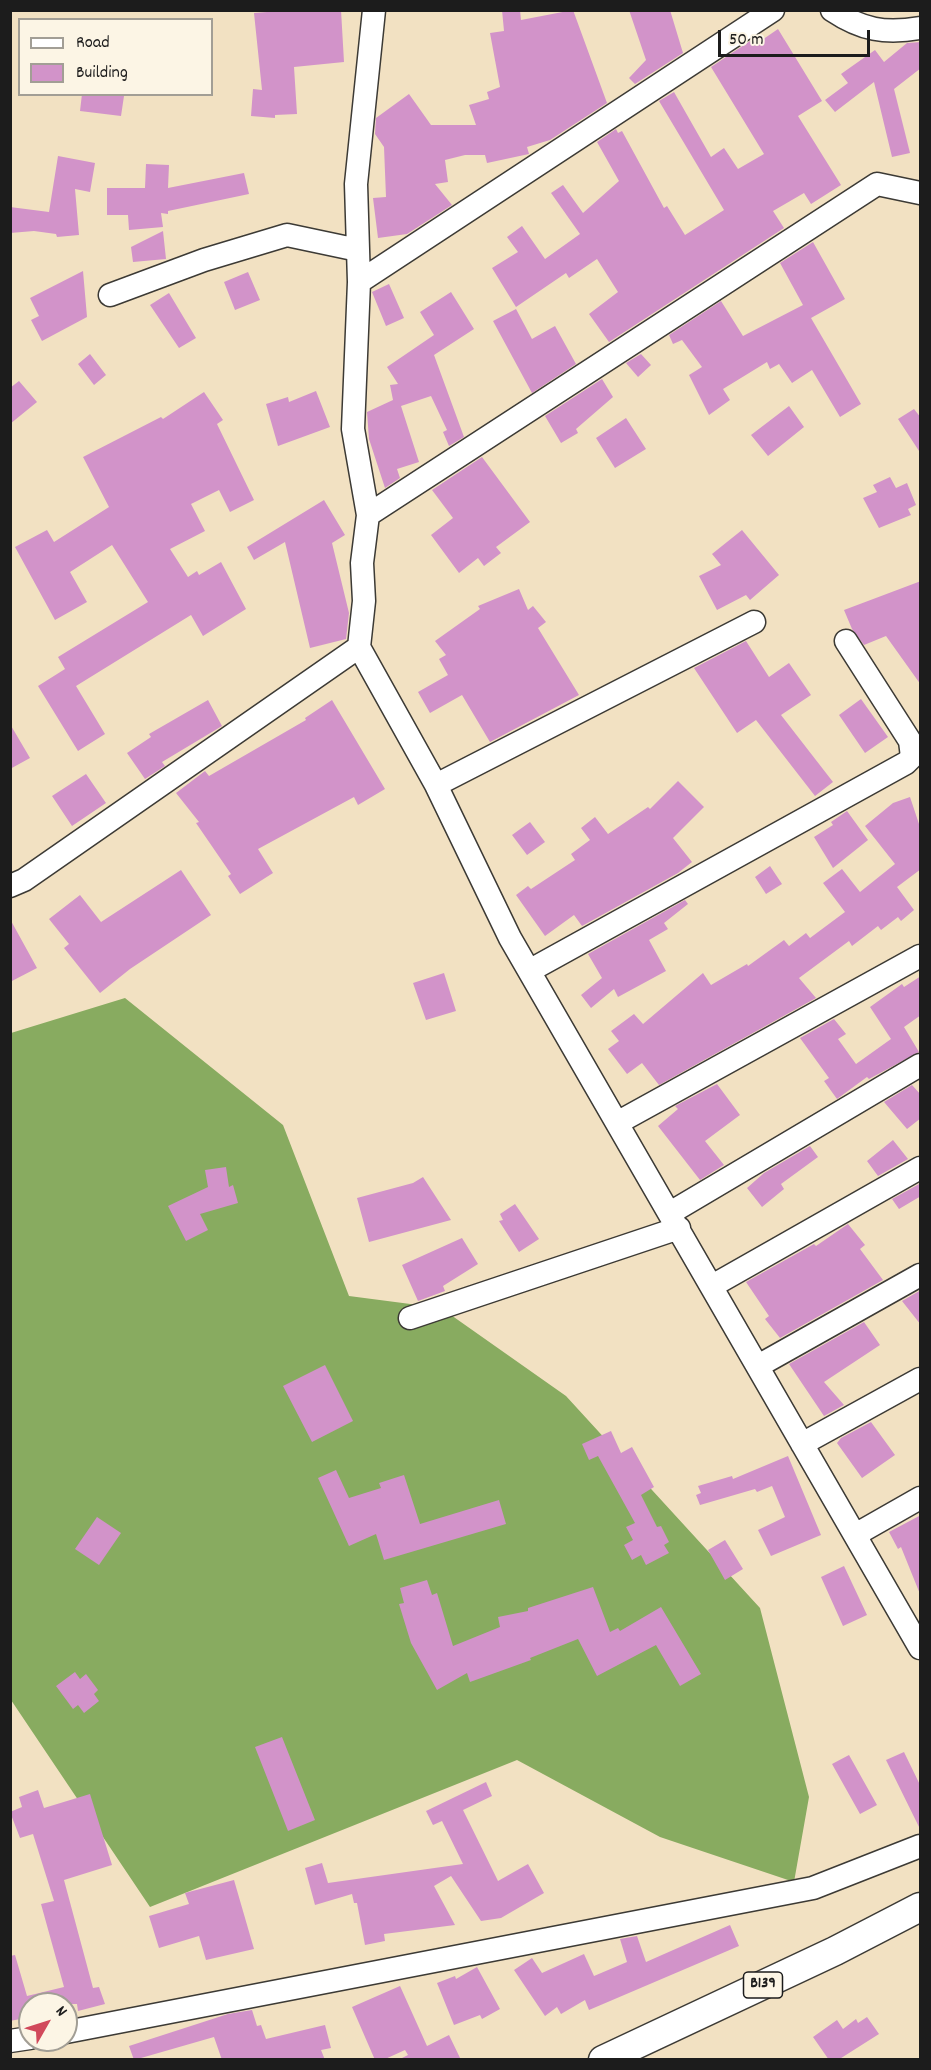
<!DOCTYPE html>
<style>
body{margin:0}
#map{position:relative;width:931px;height:2070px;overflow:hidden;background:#f2e1c2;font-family:Dekko,sans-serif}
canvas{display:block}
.frame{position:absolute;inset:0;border:12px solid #1c1c1c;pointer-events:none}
.legend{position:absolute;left:18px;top:18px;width:195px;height:78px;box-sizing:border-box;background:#fcf5e5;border:2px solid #a29e95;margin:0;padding:8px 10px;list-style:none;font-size:18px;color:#1c1c1c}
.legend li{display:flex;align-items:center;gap:12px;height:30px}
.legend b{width:30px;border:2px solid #a29e95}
.north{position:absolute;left:18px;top:1992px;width:60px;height:60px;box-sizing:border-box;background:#fcf5e5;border:2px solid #a29e95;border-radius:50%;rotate:51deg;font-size:16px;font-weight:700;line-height:24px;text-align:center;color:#1c1c1c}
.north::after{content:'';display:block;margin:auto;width:21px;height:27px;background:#d1495b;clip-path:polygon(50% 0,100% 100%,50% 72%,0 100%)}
.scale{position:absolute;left:718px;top:30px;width:152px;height:27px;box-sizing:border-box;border:3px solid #1c1c1c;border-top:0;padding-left:8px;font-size:18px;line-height:21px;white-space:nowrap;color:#1c1c1c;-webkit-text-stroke:4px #fcf5e5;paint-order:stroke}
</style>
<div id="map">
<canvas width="931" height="2070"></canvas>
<div class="frame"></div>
<ul class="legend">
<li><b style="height:8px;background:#fff"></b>Road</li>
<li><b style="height:16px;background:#d293c9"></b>Building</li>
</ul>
<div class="north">N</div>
<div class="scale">50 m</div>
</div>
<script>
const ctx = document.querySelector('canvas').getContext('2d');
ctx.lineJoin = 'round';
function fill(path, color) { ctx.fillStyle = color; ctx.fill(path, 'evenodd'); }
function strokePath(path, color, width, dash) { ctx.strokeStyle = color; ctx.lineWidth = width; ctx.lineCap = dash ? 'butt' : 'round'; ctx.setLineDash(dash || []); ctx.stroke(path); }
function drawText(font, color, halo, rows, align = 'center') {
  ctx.font = font + ' Dekko,sans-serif'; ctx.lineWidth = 4.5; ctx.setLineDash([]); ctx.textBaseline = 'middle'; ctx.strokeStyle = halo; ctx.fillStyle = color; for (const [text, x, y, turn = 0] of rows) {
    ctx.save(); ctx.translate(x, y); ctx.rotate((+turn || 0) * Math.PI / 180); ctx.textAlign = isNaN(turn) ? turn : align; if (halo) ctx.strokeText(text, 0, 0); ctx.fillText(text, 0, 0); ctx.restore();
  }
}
fill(new Path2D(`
 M 125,998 L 283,1125 L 349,1296 L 441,1308 L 566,1396 L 760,1608 L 809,1797 L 794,1882 L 660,1837 L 517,1760 L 150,1907 L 11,1700 L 11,1033 Z`), '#88ab60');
fill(new Path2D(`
 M 293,10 L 341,10 L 344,62 L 294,67 L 297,114 L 275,115 L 275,118 L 251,116 L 253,89 L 262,90 L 254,13 Z
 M 502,10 L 520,10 L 521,20 L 573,10 L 607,103 L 550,140 L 527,147 L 529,154 L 487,163 L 485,155 L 465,155 L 445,160 L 448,182 L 435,184 L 452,205 L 407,234 L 378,238 L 373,198 L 386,197 L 384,147 L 375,134 L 376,118 L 409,94 L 431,125 L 476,125 L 469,105 L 489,99 L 487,92 L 500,87 L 490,33 L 504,31 Z
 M 629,10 L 670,10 L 683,53 L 635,84 L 629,78 L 646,60 Z
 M 778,29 L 822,101 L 798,116 L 841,185 L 811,204 L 804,193 L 773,211 L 784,228 L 609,342 L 589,314 L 618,292 L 597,259 L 569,278 L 566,273 L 516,307 L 492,268 L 518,252 L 507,237 L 522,226 L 545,259 L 580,234 L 551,193 L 563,185 L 583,213 L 619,181 L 597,142 L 616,129 L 618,133 L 622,131 L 664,208 L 667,206 L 685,235 L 724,210 L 659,101 L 674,92 L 711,157 L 724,148 L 738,169 L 764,154 L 711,67 L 759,35 L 762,40 Z
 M 921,42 L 921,68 L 894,89 L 910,153 L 892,157 L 874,82 L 835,112 L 825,100 L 848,83 L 841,74 L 875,50 L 884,62 L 907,43 Z
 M 82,94 L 124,96 L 121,116 L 80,111 Z
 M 58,156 L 95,163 L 90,192 L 75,189 L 79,235 L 57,237 L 56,234 L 34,231 L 10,233 L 10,207 L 49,212 Z
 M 146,164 L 169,165 L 168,188 L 244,173 L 249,194 L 168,211 L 168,214 L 161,213 L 163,227 L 129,230 L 128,215 L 107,215 L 107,188 L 145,188 Z
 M 163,231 L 166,259 L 133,262 L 131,247 Z
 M 813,242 L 845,299 L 811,318 L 861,404 L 840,417 L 812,370 L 792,383 L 779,364 L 770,369 L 767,362 L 723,389 L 730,400 L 709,415 L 689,375 L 702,367 L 682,340 L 673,344 L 669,335 L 721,301 L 743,336 L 803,305 L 780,263 Z
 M 83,271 L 87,317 L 42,341 L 31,320 L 39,316 L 30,298 Z
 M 248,272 L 260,300 L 235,310 L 224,282 Z
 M 389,284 L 404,318 L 386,326 L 372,292 Z
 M 451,292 L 474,329 L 434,355 L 464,437 L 449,446 L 443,432 L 447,430 L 431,396 L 401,406 L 419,462 L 397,469 L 400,478 L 385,488 L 369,439 L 367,412 L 393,400 L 390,385 L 398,384 L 387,367 L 434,335 L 420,312 Z
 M 169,293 L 196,338 L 179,348 L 150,305 Z
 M 516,309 L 532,339 L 555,326 L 576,364 L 532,393 L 493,321 Z
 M 90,354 L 106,375 L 94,385 L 78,364 Z
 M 641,354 L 651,365 L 638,377 L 626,363 Z
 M 602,379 L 613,397 L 576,429 L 578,433 L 561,443 L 545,416 Z
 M 19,381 L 37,402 L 10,424 L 10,388 Z
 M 316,391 L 330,427 L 278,446 L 266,404 L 288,397 L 289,402 Z
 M 204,392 L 223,420 L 217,424 L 254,500 L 230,512 L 219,490 L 191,504 L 205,531 L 170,549 L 188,577 L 197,571 L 199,575 L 221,562 L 246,609 L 203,636 L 191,615 L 76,686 L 105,734 L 78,751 L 38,686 L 65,669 L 58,657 L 148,602 L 112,545 L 70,572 L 87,602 L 55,620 L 15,547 L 47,530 L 54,542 L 109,507 L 83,457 L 161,417 L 163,419 Z
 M 789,406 L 804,427 L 768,456 L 751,435 Z
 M 914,409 L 921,418 L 921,454 L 898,419 Z
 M 626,418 L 646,449 L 615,468 L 596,438 Z
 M 482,457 L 530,522 L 496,547 L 501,553 L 484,566 L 478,558 L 459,573 L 431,535 L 453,518 L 432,490 Z
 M 890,477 L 896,488 L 907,483 L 916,505 L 908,509 L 911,515 L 879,528 L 863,498 L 877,492 L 873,485 Z
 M 324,500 L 345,535 L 332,543 L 349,613 L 346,639 L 310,648 L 285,542 L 254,560 L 247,547 Z
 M 742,530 L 779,575 L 750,600 L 746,595 L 717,610 L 699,576 L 721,565 L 712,554 Z
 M 921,581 L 921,685 L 886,636 L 864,645 L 852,629 L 844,610 Z
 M 519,589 L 528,610 L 533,606 L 546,622 L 538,628 L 579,695 L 490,742 L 462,695 L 430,713 L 418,692 L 448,675 L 439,659 L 446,655 L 435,641 L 480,609 L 478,606 Z
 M 746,641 L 769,677 L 789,663 L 811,695 L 781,715 L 833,782 L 815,796 L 756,720 L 737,733 L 694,668 Z
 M 861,699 L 888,737 L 865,753 L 839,715 Z
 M 208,700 L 222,726 L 162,762 L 165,766 L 145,779 L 127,753 L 151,737 L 149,734 Z
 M 332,700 L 385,789 L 358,805 L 354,797 L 258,849 L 273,873 L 240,894 L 228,876 L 231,874 L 196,823 L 199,822 L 176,793 L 205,771 L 209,776 L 306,720 L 305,718 Z
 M 10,724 L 30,758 L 10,769 Z
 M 86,774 L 106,803 L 72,826 L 52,796 Z
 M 678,781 L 704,807 L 673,838 L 692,862 L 678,873 L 582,926 L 574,915 L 545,936 L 516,895 L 528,886 L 531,889 L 575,860 L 571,854 L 590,840 L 581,828 L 595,817 L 608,834 L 648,807 L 650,809 Z
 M 910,797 L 921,830 L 921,869 L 897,887 L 914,910 L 901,921 L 898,917 L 881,930 L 878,926 L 852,946 L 849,941 L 799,978 L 816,998 L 659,1085 L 642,1063 L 627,1074 L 608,1049 L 619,1041 L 611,1031 L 634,1014 L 643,1024 L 703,973 L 711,985 L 747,964 L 748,966 L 784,940 L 789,946 L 806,933 L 810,938 L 845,912 L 823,883 L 842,869 L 860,892 L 895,864 L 865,826 L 893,803 Z
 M 847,811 L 868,840 L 833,868 L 814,837 L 833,825 L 831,822 Z
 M 530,822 L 545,842 L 527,855 L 512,835 Z
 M 770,866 L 782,884 L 766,894 L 755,877 Z
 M 181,870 L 211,915 L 130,969 L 100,993 L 64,948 L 69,944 L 49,919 L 80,895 L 101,922 Z
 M 685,900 L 688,904 L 664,923 L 668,929 L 649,940 L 666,971 L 618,997 L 614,989 L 591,1008 L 581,995 L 602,978 L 588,954 Z
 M 10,919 L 37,968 L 10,982 Z
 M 444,973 L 456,1011 L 426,1020 L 413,983 Z
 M 921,976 L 921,1015 L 904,1027 L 919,1052 L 869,1079 L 867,1077 L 837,1099 L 824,1081 L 829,1078 L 800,1038 L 834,1019 L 846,1034 L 838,1039 L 856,1064 L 891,1039 L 870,1007 L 902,984 L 904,987 Z
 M 717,1084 L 740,1115 L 705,1141 L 724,1165 L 700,1180 L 658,1126 L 678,1109 L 675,1106 Z
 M 912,1085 L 921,1095 L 921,1118 L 907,1129 L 884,1102 Z
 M 893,1140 L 908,1159 L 878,1176 L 867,1161 Z
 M 810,1146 L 818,1157 L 781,1184 L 784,1189 L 762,1207 L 747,1188 L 764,1173 Z
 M 226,1167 L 229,1187 L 233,1185 L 238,1203 L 200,1214 L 208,1230 L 186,1241 L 168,1206 L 208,1187 L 205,1170 Z
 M 423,1177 L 451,1220 L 369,1242 L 357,1198 L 413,1183 Z
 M 921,1183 L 921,1196 L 899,1209 L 892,1199 Z
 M 515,1204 L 539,1239 L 519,1252 L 499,1221 L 503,1220 L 500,1214 Z
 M 848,1224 L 865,1245 L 860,1249 L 883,1280 L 780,1338 L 765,1319 L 769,1316 L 746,1282 L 814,1244 L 816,1246 Z
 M 462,1238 L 478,1264 L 443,1286 L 445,1291 L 418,1301 L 402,1265 Z
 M 921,1290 L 921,1325 L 902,1301 Z
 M 864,1322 L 880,1345 L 824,1382 L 844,1405 L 824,1416 L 789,1364 Z
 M 325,1365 L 353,1421 L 312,1442 L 283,1386 Z
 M 871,1422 L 895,1455 L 862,1478 L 837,1443 L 841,1438 Z
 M 611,1431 L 621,1453 L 632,1447 L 654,1487 L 641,1495 L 657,1527 L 661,1526 L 669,1542 L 664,1545 L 669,1553 L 646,1565 L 641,1555 L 632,1560 L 624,1545 L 633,1540 L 626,1527 L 635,1523 L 598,1456 L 589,1460 L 582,1444 Z
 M 788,1456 L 821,1535 L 771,1556 L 758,1530 L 785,1517 L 772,1486 L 757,1492 L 755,1489 L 700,1505 L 696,1495 L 701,1493 L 698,1486 L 732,1476 L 733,1479 Z
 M 336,1470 L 349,1498 L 381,1488 L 379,1483 L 404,1475 L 420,1524 L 499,1500 L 506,1524 L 384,1560 L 376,1534 L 349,1546 L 318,1478 Z
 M 921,1515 L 921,1594 L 920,1594 L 901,1547 L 898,1549 L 889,1532 Z
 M 97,1517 L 121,1533 L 99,1565 L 75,1549 Z
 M 725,1540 L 743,1569 L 725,1580 L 708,1550 Z
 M 844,1566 L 867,1615 L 843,1626 L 821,1577 Z
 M 427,1580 L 432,1595 L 437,1593 L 453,1646 L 500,1627 L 498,1617 L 528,1611 L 528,1608 L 593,1587 L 610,1632 L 618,1628 L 620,1631 L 661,1607 L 701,1674 L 680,1686 L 656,1645 L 597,1676 L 578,1639 L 530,1658 L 531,1660 L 470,1682 L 467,1673 L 437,1690 L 411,1643 L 399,1604 L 404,1603 L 400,1588 Z
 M 75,1672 L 80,1679 L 86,1674 L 98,1690 L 94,1694 L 99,1701 L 84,1713 L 78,1705 L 73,1709 L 56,1686 Z
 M 282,1737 L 315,1820 L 288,1831 L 255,1747 Z
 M 904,1752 L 921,1787 L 921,1831 L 886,1760 Z
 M 849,1755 L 877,1805 L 860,1814 L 832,1764 Z
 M 486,1782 L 492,1796 L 463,1810 L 498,1881 L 528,1864 L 544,1893 L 501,1918 L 481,1921 L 451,1876 L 434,1886 L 455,1925 L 384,1934 L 385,1941 L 365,1945 L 357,1903 L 354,1903 L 352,1894 L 315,1905 L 305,1868 L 322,1863 L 328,1883 L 463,1864 L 442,1821 L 433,1825 L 426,1811 Z
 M 38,1790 L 44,1808 L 90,1794 L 112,1865 L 64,1880 L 93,1988 L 99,1987 L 105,2004 L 78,2011 L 77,2004 L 30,2004 L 30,2017 L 10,2021 L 10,1956 L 15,1955 L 27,1996 L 64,1987 L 41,1904 L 54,1901 L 33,1834 L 20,1838 L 10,1812 L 22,1807 L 19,1797 Z
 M 234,1880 L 254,1949 L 206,1960 L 199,1936 L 159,1948 L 149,1916 L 189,1904 L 185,1893 Z
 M 730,1925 L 739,1946 L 589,2010 L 585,2000 L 561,2014 L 557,2007 L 545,2016 L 514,1970 L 532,1958 L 542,1973 L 584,1954 L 594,1976 L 627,1962 L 620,1939 L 637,1936 L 646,1962 Z
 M 477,1967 L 500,2009 L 482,2019 L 480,2015 L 454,2025 L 437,1983 L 455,1976 L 456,1979 Z
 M 400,1986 L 427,2046 L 449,2035 L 461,2060 L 398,2060 L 408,2055 L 405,2050 L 383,2060 L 375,2060 L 352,2007 Z
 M 252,2010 L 257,2026 L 261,2025 L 266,2039 L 325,2025 L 331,2048 L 321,2050 L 325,2060 L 222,2060 L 214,2037 L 134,2060 L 129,2046 L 228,2014 Z
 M 867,2017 L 879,2034 L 838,2060 L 829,2060 L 813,2037 L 837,2020 L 843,2029 L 856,2019 L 858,2023 Z`), '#d293c9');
const minor = new Path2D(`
 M 374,10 L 356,184 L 359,282 L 353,429 L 368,515 L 362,563 L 364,601 L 359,647 L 436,785 L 510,938 L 920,1648
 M 832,10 C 862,30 885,34 920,28
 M 359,282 L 773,10
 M 110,295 L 204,260 L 287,235 L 358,250
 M 368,515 L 877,184 L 920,193
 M 436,785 L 754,622
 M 10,886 L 24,880 L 359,647
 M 529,971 L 906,763 L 912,757 L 910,741 L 846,641
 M 617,1123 L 920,956
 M 670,1213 L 920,1065
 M 712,1286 L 920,1168
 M 410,1318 L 679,1228
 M 758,1366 L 920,1275
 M 802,1444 L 920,1379
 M 855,1535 L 920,1498
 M 66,2032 L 813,1888 L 920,1846
 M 10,2041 L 30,2038`);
const major = new Path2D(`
 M 603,2060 L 835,1951 L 920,1907`);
strokePath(minor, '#3c3a35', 25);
strokePath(major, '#3c3a35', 31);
strokePath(minor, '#fff', 22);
strokePath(major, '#fff', 28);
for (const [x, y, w] of [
 [763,1985,39]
]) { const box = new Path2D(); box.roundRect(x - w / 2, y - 13, w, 26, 4.5); ctx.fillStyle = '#fcf5e5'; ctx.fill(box); strokePath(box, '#1c1c1c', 1.5); }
drawText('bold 16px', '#1c1c1c', null, [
 ["B139",763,1985]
]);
</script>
